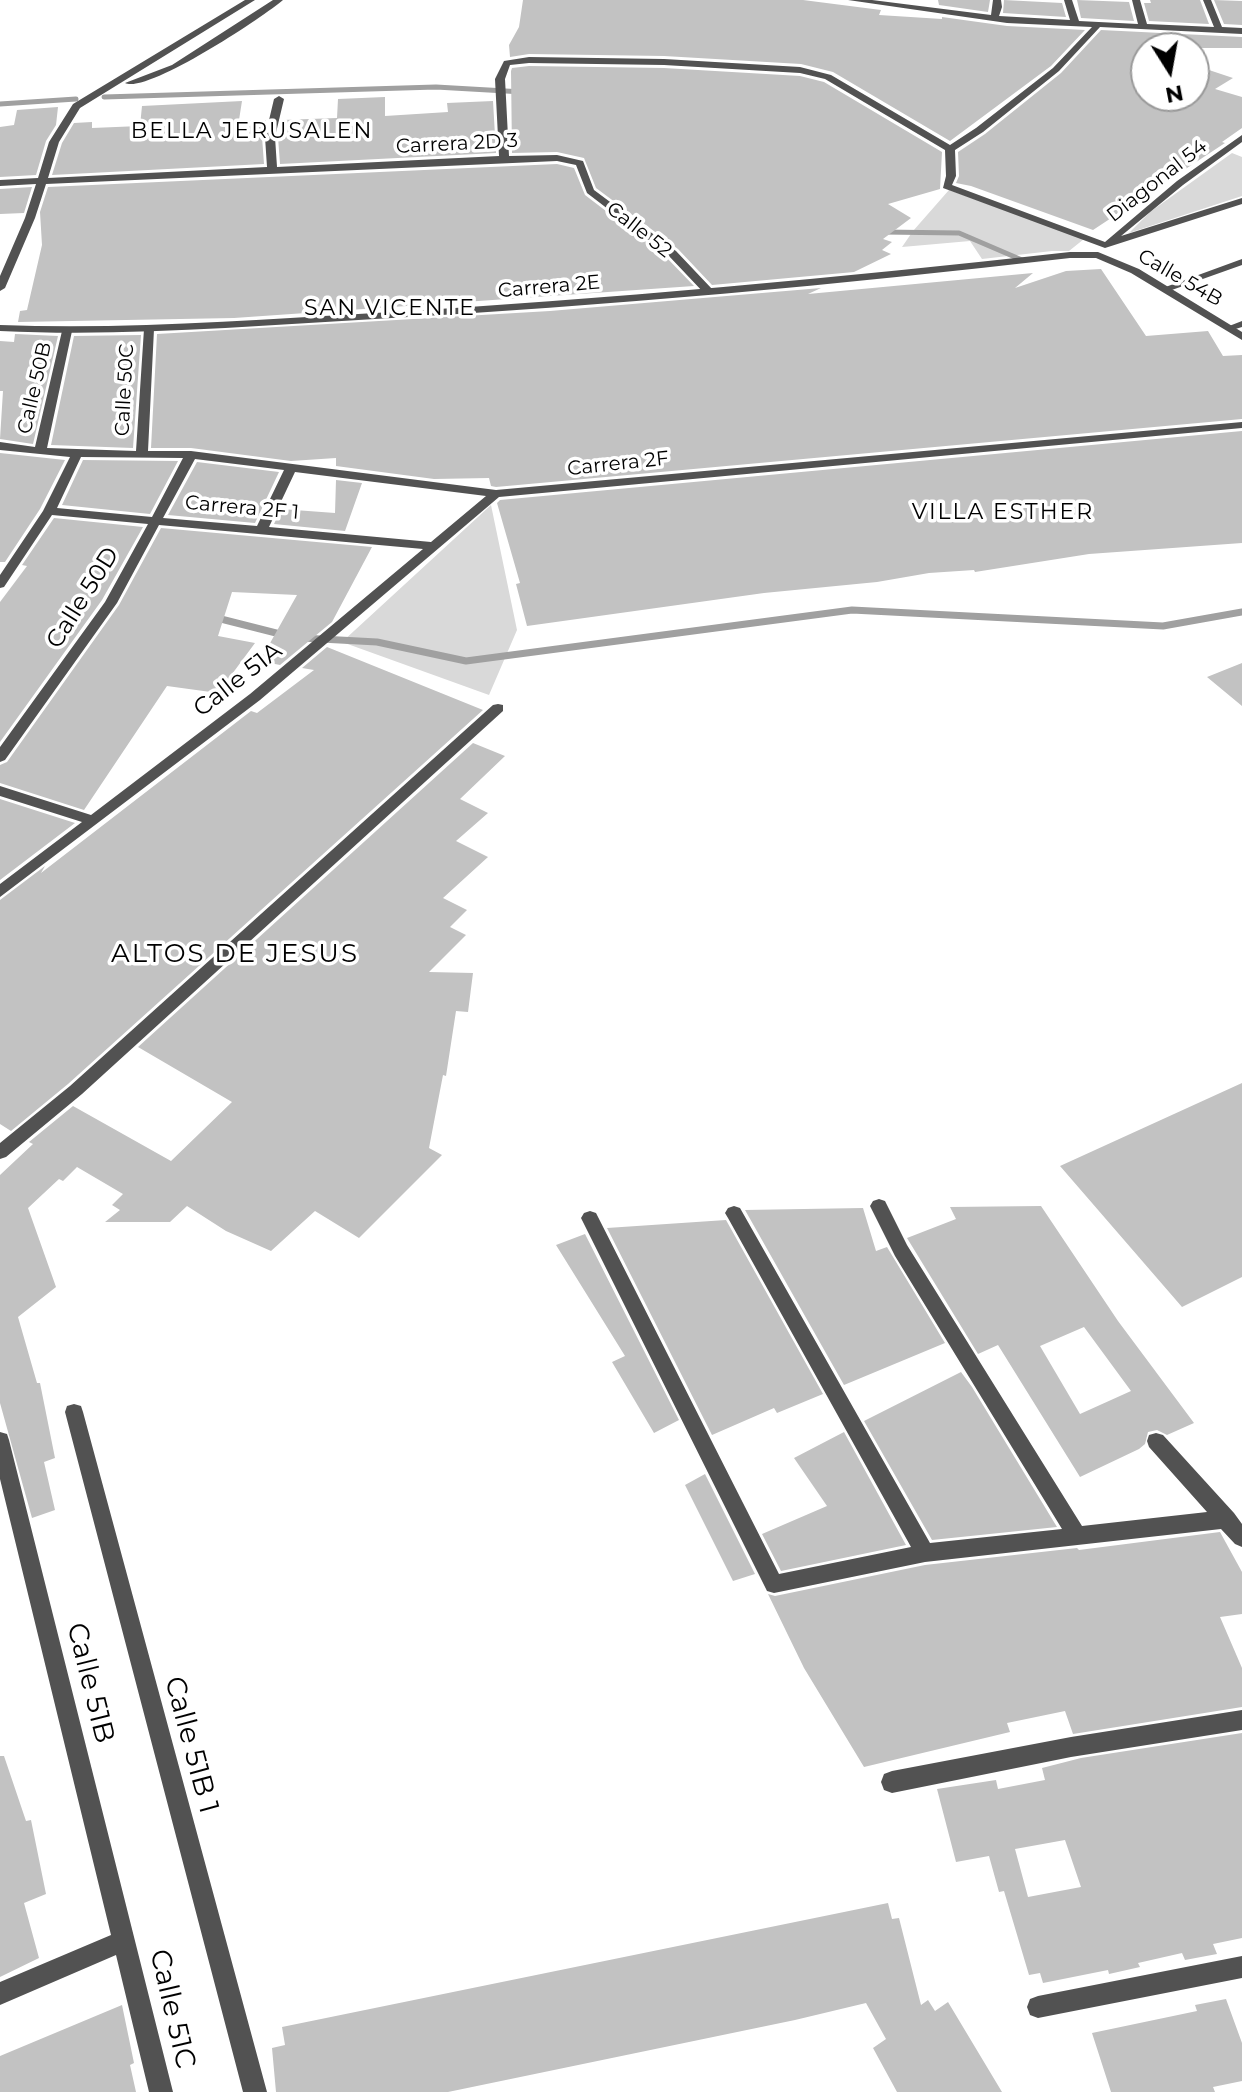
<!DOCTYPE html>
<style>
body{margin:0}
#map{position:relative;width:1242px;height:2092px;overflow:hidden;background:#fff;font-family:Montserrat,sans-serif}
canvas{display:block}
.north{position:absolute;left:1130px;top:32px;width:80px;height:80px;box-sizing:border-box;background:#fff;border:2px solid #999;border-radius:50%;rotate:169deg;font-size:22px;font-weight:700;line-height:32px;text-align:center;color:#000}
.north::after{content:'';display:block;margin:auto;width:28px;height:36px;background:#000;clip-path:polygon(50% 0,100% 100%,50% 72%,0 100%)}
</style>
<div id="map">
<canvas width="1242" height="2092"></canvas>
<div class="north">N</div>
</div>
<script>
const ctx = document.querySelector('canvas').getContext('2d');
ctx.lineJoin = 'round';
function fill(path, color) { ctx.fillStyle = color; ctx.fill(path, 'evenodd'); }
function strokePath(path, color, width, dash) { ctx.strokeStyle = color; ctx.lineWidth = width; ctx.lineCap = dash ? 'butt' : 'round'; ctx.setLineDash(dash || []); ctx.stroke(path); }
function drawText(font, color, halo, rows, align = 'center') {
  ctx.font = font + ' Montserrat,sans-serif'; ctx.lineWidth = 7; ctx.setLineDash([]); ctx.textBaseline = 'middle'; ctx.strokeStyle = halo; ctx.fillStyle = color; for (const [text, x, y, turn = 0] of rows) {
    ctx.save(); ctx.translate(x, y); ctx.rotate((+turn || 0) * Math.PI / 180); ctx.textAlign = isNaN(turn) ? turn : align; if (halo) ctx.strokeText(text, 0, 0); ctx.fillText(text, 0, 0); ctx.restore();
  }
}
fill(new Path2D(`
 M 1232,153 L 1242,157 L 1242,196 L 1129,233 L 1150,212 Z
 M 949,190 L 1084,239 L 1069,251 L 1052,251 L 982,259 L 970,241 L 902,247 L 913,231 Z
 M 491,505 L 517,630 L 489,695 L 342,642 Z`), '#d9d9d9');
strokePath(new Path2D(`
 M 104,97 L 436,87 L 523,92
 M 0,104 L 76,99
 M 883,232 L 959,233 L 1022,260`), '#a0a0a0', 5);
strokePath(new Path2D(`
 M 213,617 L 284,635
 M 302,638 L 377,642 L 466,661 L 852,610 L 1163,626 L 1242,612`), '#a0a0a0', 7);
fill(new Path2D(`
 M 523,0 L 803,0 L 881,10 L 879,15 L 942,19 L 942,17 L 1007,26 L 1085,30 L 1051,66 L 950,141 L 833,72 L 801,64 L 664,56 L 529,54 L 510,57 L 509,45 L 519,27 Z
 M 938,0 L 990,0 L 988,12 L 939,5 Z
 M 1004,0 L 1062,3 L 1066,17 L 1003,13 Z
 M 1077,0 L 1129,2 L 1134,21 L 1081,18 Z
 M 1150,0 L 1200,0 L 1209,24 L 1149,21 L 1144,3 L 1151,3 Z
 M 1214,0 L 1242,1 L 1242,25 L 1224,24 Z
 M 1101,30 L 1242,37 L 1242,48 L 1138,48 L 1146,50 L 1146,96 L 1194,96 L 1194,65 L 1233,78 L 1215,89 L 1242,97 L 1242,128 L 1222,142 L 1225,143 L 1093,230 L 971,186 L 956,183 L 959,176 L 958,152 L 985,134 L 1061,73 Z
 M 529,66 L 664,68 L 800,76 L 824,82 L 942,152 L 940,189 L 888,204 L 911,218 L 883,239 L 892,242 L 882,250 L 891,254 L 854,272 L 712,285 L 678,249 L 596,188 L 584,158 L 557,152 L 512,153 L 511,71 L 512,68 Z
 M 385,97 L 385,116 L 448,112 L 447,103 L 493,101 L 496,153 L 280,164 L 278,137 L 282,120 L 337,118 L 338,99 Z
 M 242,101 L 239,120 L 266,120 L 262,137 L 264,164 L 52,175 L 62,143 L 74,123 L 92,122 L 92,128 L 140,126 L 142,106 Z
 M 58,107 L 56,125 L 46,141 L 36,175 L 0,177 L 0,127 L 14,125 L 17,110 Z
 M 557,164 L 574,168 L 585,195 L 666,257 L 694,286 L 234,318 L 18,322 L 20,311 L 27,310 L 42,245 L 40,212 L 48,187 Z
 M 32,187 L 24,213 L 0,214 L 0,189 Z
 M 1101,269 L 1146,336 L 1208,331 L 1223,356 L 1242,355 L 1242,419 L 496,487 L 491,486 L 489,478 L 434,479 L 336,466 L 336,458 L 291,461 L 191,448 L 151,448 L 157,334 L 550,311 L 821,288 L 808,294 L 1033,273 L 1015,288 L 1066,271 Z
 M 15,334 L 58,336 L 33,444 L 0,439 L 3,391 L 0,391 L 0,341 L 14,342 Z
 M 141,335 L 133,448 L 51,445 L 74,336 Z
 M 1242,431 L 1242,543 L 1089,554 L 975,572 L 974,570 L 929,573 L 877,582 L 764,593 L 527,626 L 516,584 L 520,583 L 497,503 L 500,500 Z
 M 0,453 L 65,460 L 40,509 L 5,562 L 0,562 Z
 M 83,460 L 178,461 L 150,514 L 62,505 Z
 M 197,462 L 279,472 L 255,523 L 168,515 Z
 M 336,480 L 362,483 L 345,531 L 274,524 L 281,509 L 335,513 Z
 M 54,518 L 143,527 L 102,600 L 0,742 L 0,602 L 27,566 L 22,565 Z
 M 161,528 L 372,547 L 332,622 L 280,665 L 260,661 L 297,595 L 232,592 L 218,636 L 255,643 L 218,693 L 167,686 L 84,810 L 0,783 L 0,765 L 7,762 L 119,605 Z
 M 327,647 L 483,710 L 68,1084 L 11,1131 L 0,1124 L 0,900 L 45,866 L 41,873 L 251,711 L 257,713 L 314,670 L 302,668 Z
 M 1242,663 L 1242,706 L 1207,677 Z
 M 473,743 L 505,756 L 460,799 L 488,813 L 456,841 L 488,857 L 443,898 L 467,910 L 450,927 L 466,935 L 429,972 L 473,973 L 468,1012 L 456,1011 L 446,1076 L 443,1075 L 429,1148 L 442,1155 L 359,1238 L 315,1211 L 271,1251 L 226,1231 L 187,1206 L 170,1222 L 105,1222 L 120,1210 L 112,1205 L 123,1194 L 77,1167 L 63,1181 L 59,1179 L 28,1208 L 56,1287 L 18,1317 L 37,1383 L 40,1383 L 55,1458 L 44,1462 L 55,1510 L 32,1518 L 0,1403 L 0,1175 L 33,1144 L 29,1142 L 73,1106 L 171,1161 L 232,1102 L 138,1047 Z
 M 0,799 L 75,823 L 0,880 Z
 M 1242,1083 L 1242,1277 L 1182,1307 L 1060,1166 Z
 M 1041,1206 L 1118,1321 L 1194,1423 L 1167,1435 L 1157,1430 L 1148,1432 L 1145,1444 L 1139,1449 L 1080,1477 L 998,1345 L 978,1354 L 907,1238 L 956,1219 L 950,1207 ZM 1084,1327 L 1131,1391 L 1080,1414 L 1040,1346 Z
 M 863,1208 L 876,1251 L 887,1247 L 945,1343 L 844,1385 L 745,1210 Z
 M 726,1220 L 823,1394 L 777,1413 L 774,1408 L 712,1435 L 607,1228 Z
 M 585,1234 L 679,1420 L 654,1433 L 612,1362 L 625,1356 L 556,1245 Z
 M 961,1372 L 972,1387 L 1057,1527 L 932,1540 L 864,1421 Z
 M 844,1432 L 906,1545 L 781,1571 L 762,1534 L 827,1506 L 794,1458 Z
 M 705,1474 L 755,1574 L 733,1581 L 685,1485 Z
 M 1220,1532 L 1242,1572 L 1242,1614 L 1220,1617 L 1242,1668 L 1242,1707 L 1073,1734 L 1065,1711 L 1007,1723 L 1010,1732 L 864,1767 L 804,1668 L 768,1594 L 775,1596 L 925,1565 L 1077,1548 L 1079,1550 Z
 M 1242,1733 L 1242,1938 L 1213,1944 L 1217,1954 L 1185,1960 L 1182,1953 L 1138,1963 L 1140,1967 L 1109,1974 L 1108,1970 L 1043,1983 L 1040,1973 L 1029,1975 L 1004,1891 L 999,1892 L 989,1856 L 956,1862 L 937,1789 L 996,1780 L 998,1789 L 1045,1780 L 1042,1768 L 1081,1758 ZM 1065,1840 L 1081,1887 L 1028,1897 L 1015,1849 Z
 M 0,1756 L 4,1756 L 26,1821 L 31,1820 L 46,1894 L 24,1903 L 39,1958 L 0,1977 Z
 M 888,1903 L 892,1919 L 899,1918 L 921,2005 L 928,2000 L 935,2011 L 948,2002 L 1002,2092 L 897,2092 L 873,2048 L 886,2039 L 866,2003 L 795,2020 L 448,2092 L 276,2092 L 272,2048 L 285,2045 L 282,2027 Z
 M 1226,1999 L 1242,2043 L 1242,2081 L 1213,2087 L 1215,2092 L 1111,2092 L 1092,2033 L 1197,2011 L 1195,2005 Z
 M 122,2005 L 134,2063 L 130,2065 L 136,2092 L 0,2092 L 0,2056 Z`), '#c2c2c2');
fill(new Path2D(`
 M 245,0 L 255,0 L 80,108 L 59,142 L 48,178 L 267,167 L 265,137 L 274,99 L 279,96 L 284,99 L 275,137 L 277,167 L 499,156 L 495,79 L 504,61 L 529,57 L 664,59 L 800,67 L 831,75 L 950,145 L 976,128 L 1053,68 L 1092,27 L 1007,23 L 848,0 L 872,0 L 991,15 L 993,0 L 1001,0 L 1002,7 L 999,16 L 1070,20 L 1064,0 L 1072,0 L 1079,21 L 1138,24 L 1132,0 L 1140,0 L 1147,24 L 1214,27 L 1203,0 L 1211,0 L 1222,27 L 1242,28 L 1242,34 L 1100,27 L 1059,71 L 983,132 L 955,150 L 956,176 L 952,185 L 1105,242 L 1177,181 L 1242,135 L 1242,142 L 1183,185 L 1121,236 L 1242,198 L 1242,204 L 1105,248 L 943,188 L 946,176 L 945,150 L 825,79 L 800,73 L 664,65 L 529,63 L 510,65 L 505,79 L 509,156 L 557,155 L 583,161 L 594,190 L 676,251 L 712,289 L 712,293 L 704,293 L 668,255 L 587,193 L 576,165 L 557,161 L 46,184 L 35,218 L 5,288 L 0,291 L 0,276 L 25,218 L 36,184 L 0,186 L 0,180 L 38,178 L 49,142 L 73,104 Z
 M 273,0 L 283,0 C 262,18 147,94 125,83 L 172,65 Z
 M 1242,259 L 1242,265 L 1169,291 L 1160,289 Z
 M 1242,321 L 1242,327 L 1229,331 L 1224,328 Z
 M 149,326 L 154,329 L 148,451 L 191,451 L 496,490 L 1242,422 L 1242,428 L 499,497 L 260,700 L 0,897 L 0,884 L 82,822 L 0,796 L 0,786 L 91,815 L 250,694 L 423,549 L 159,525 L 117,603 L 5,760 L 0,762 L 0,747 L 105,602 L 148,524 L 52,515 L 4,587 L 0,588 L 0,575 L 43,511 L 70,457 L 0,450 L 0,442 L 35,447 L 62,331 L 67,328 L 72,331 L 47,448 L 136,451 L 144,329 ZM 81,457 L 183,458 L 152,517 L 57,508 ZM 195,459 L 284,470 L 257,526 L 163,518 ZM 295,472 L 486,496 L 431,542 L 269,527 Z
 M 498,704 L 503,705 L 503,711 L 82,1094 L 6,1157 L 0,1159 L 0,1143 L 70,1086 L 493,705 Z
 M 879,1199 L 885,1201 L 907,1245 L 1082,1526 L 1207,1512 L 1149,1447 L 1147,1441 L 1149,1435 L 1156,1433 L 1163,1435 L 1234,1513 L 1242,1524 L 1242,1547 L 1235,1544 L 1221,1529 L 925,1562 L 774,1593 L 767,1591 L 581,1218 L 584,1213 L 590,1211 L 596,1213 L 779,1574 L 911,1547 L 728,1218 L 725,1213 L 728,1208 L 734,1206 L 740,1208 L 930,1543 L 1062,1529 L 895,1256 L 870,1206 L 873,1201 Z
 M 74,1404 L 81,1406 L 83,1412 L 267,2092 L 243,2092 L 65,1412 L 67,1406 Z
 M 0,1432 L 7,1434 L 9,1440 L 173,2092 L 149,2092 L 116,1955 L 0,2005 L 0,1982 L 111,1935 L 0,1479 Z
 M 1242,1710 L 1242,1730 L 1071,1757 L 892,1793 L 884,1790 L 881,1782 L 884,1774 L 892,1771 L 1071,1737 Z
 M 1242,1956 L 1242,1978 L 1038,2018 L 1030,2015 L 1027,2007 L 1030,1999 L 1038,1996 Z`), '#525252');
fill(new Path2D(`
 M 1070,252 L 1098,252 L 1139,269 L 1242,332 L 1242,340 L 1131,273 L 1096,258 L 1070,258 C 839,285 608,306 375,319 C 250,326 125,337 0,331 L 0,325 C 125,330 250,320 375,313 C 608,299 839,278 1070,252 Z`), '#525252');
drawText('20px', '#000', '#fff', [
 ["Carrera 2D 3",457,144,-3],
 ["Diagonal 54",1157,181,-38],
 ["Calle 52",639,230,38],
 ["Calle 54B",1180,278,30],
 ["Carrera 2E",549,287,-5],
 ["Calle 50B",35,388,-77],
 ["Calle 50C",125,390,-87],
 ["Carrera 2F",618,464,-6],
 ["Carrera 2F 1",242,508,5]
]);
ctx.letterSpacing = '2px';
drawText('22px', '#000', '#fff', [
 ["BELLA JERUSALEN",252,132],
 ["SAN VICENTE",390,309],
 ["VILLA ESTHER",1003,513]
]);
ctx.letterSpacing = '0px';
drawText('24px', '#000', '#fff', [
 ["Calle 50D",83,598,-58],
 ["Calle 51A",238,680,-38]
]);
ctx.letterSpacing = '2px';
drawText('26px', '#000', '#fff', [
 ["ALTOS DE JESUS",235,954]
]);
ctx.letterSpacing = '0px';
drawText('28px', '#000', '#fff', [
 ["Calle 51B",90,1683,76],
 ["Calle 51B 1",191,1745,75],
 ["Calle 51C",172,2009,77]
]);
</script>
